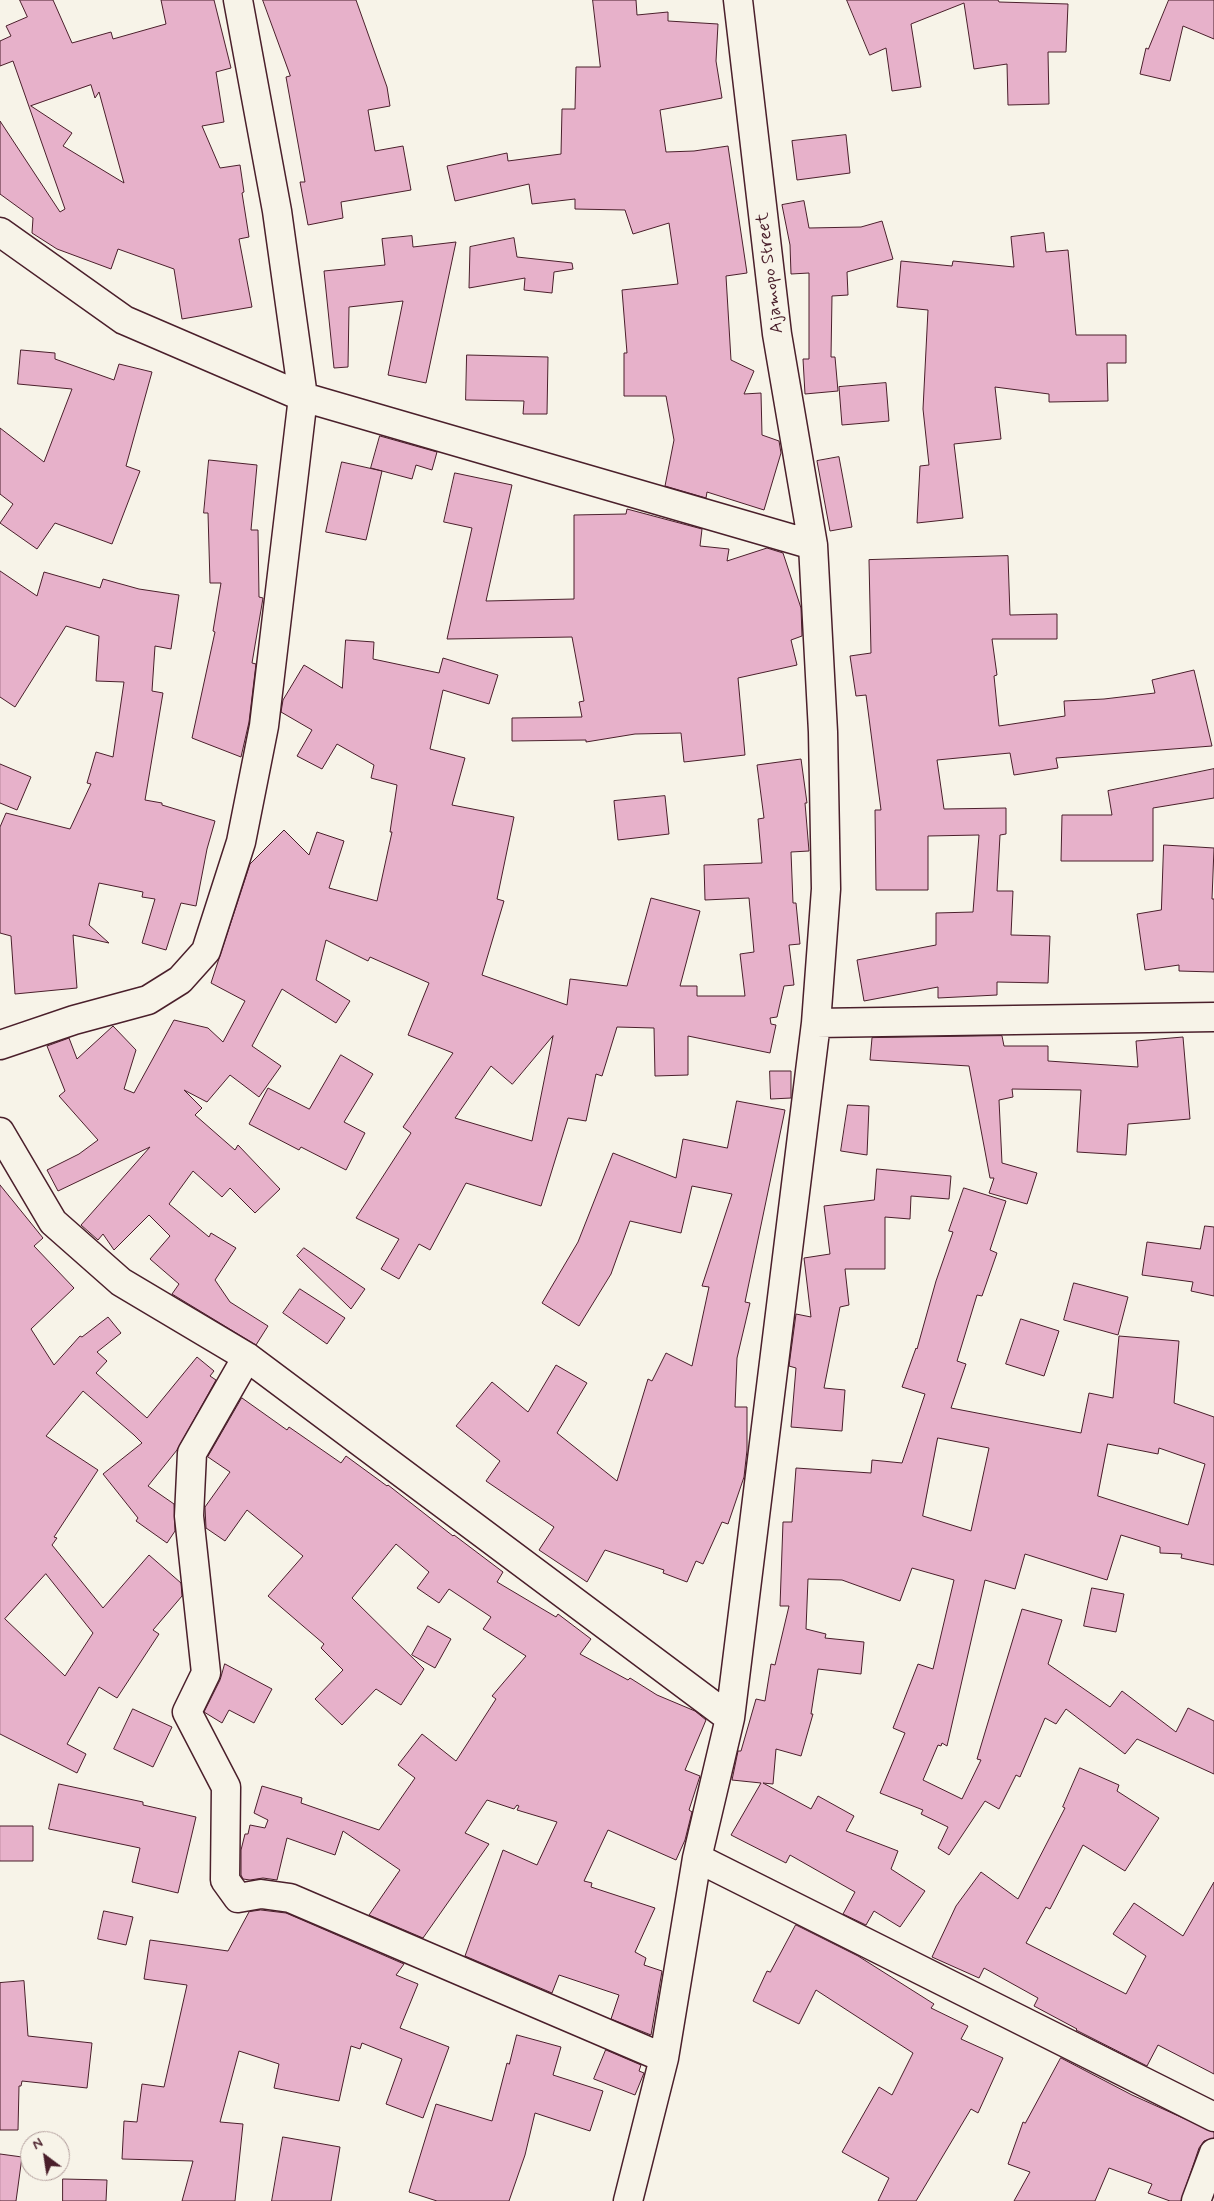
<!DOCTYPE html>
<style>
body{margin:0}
#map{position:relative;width:1214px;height:2201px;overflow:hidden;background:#f7f3e8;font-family:Mynerve,sans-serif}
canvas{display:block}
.north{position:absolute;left:20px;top:2131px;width:50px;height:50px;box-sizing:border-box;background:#f7f3e8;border:1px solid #b29e9c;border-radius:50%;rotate:329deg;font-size:14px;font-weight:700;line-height:20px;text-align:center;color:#4a1f2b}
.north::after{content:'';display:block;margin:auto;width:18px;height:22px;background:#4a1f2b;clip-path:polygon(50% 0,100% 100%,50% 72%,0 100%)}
</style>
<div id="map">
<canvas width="1214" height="2201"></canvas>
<div class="north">N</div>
</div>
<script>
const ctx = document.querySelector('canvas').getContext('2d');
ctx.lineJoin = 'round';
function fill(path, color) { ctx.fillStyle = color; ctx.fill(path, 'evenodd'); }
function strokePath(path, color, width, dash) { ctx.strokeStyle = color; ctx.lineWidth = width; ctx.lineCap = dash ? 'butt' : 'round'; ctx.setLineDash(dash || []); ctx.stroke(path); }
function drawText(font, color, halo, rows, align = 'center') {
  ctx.font = font + ' Mynerve,sans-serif'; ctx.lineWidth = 4.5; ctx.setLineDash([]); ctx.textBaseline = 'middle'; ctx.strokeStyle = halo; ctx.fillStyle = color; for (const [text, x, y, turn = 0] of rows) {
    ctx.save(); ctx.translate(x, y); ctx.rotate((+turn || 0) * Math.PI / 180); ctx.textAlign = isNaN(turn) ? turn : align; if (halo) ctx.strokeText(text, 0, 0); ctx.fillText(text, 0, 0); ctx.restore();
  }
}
const building = new Path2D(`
 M 20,0 L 53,0 L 72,43 L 111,32 L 113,39 L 166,24 L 161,0 L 214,0 L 231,68 L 216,72 L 224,122 L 202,126 L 220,168 L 240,165 L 244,192 L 242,193 L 249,237 L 239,239 L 252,307 L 182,319 L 174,269 L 118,249 L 111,269 L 57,249 L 32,233 L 33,218 L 0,194 L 0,121 L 60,212 L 65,209 L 13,61 L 0,66 L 0,41 L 11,36 L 6,26 L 27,17 ZM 91,85 L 95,98 L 99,92 L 124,183 L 63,146 L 72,133 L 31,106 Z
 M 263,0 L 356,0 L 387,87 L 390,106 L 368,110 L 375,151 L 403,146 L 411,190 L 341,202 L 343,218 L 308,225 L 300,182 L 305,182 L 286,77 L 290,76 Z
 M 593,0 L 636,0 L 637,15 L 668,12 L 668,21 L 718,24 L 716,61 L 722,98 L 660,110 L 666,152 L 694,151 L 728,146 L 747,273 L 726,276 L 731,360 L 754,371 L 744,394 L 761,393 L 762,435 L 779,441 L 781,453 L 764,510 L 707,492 L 706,498 L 665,486 L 674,440 L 666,396 L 624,396 L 624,353 L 627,353 L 622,290 L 678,284 L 669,223 L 633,234 L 625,210 L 575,209 L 575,199 L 532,204 L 529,184 L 455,201 L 447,166 L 507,153 L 508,161 L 561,154 L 562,109 L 575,109 L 576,67 L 600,67 Z
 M 847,0 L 998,0 L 999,2 L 1068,4 L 1066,52 L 1048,52 L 1049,104 L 1008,105 L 1007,64 L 974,69 L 964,3 L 911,24 L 921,87 L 892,91 L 886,48 L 870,55 Z
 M 1169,0 L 1214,0 L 1214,39 L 1183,26 L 1170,81 L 1140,74 L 1146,48 L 1148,49 Z
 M 846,135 L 850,173 L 797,180 L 792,141 Z
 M 804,201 L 809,228 L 861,227 L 882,221 L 893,259 L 847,272 L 848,295 L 832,296 L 831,357 L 835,357 L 838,391 L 805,394 L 803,359 L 809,359 L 809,273 L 791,274 L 790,245 L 782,205 Z
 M 1044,233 L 1046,252 L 1068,250 L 1076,335 L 1126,335 L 1126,363 L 1107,363 L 1108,401 L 1049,402 L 1049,394 L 995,387 L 1001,439 L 954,444 L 963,518 L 917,523 L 920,466 L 929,465 L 923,409 L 928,310 L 897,307 L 901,261 L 952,266 L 953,261 L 1014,267 L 1011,237 Z
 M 412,236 L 413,247 L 456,242 L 426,383 L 388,375 L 403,301 L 349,307 L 348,367 L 334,368 L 324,271 L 385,265 L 382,239 Z
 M 514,238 L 517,257 L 572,263 L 573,269 L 554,272 L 552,293 L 524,290 L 525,278 L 469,288 L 470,247 Z
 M 21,350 L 55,353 L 55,359 L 114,380 L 119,364 L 152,372 L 126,466 L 140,471 L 112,544 L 55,523 L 37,549 L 0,523 L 13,504 L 0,494 L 0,428 L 44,462 L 72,389 L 18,384 Z
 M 467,355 L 548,357 L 547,414 L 523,414 L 524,401 L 466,400 Z
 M 886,383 L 889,421 L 842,425 L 839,387 Z
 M 380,436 L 437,452 L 432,470 L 416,465 L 412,479 L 371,468 Z
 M 839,457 L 852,527 L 830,531 L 817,461 Z
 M 209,460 L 257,465 L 251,530 L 258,530 L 259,597 L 263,598 L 252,663 L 256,664 L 249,722 L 241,757 L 192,738 L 215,632 L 213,631 L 221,583 L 210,583 L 208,513 L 204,513 Z
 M 342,462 L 382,471 L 366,540 L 326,532 Z
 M 455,473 L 512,485 L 486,601 L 574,599 L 574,515 L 626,514 L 627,509 L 702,529 L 700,546 L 729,549 L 727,561 L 767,548 L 783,553 L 801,608 L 802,636 L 791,640 L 797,665 L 738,678 L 745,755 L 684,762 L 681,733 L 635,734 L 586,742 L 586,740 L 512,741 L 512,718 L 582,717 L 579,702 L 584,701 L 572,637 L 447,639 L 472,528 L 444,522 Z
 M 1008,556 L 1010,615 L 1057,614 L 1057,639 L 992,639 L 997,675 L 994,676 L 999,726 L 1065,716 L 1064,701 L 1104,699 L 1155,693 L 1152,680 L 1194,670 L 1212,746 L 1056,758 L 1058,768 L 1014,775 L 1010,753 L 937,760 L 944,809 L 1006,808 L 1006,834 L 1000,835 L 997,891 L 1013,891 L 1011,935 L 1050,936 L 1048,983 L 997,982 L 997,995 L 938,998 L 938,987 L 864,1001 L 857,960 L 936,945 L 936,913 L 973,912 L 979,835 L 928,836 L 928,890 L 876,890 L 875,810 L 881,810 L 866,695 L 856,696 L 850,656 L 871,653 L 869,560 Z
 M 0,571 L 37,596 L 44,572 L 100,588 L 103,579 L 139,589 L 179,595 L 171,649 L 155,646 L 152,691 L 163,693 L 145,800 L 162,803 L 162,805 L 215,821 L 207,849 L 196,906 L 181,903 L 166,950 L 142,943 L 155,899 L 142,897 L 143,892 L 99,883 L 89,925 L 109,943 L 73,935 L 77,988 L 15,994 L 11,936 L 0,933 L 0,827 L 6,813 L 70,829 L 91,784 L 87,783 L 96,752 L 113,757 L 124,682 L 96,681 L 99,636 L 66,626 L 15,707 L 0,697 Z
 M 346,640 L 374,642 L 373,659 L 439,673 L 443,658 L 498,675 L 489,704 L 443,690 L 430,749 L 465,758 L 452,805 L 514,817 L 497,899 L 504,901 L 482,975 L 567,1005 L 570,979 L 627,986 L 651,898 L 700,911 L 680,986 L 697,986 L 697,996 L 745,996 L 740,954 L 754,952 L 749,898 L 705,900 L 704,865 L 762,863 L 758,819 L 764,818 L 757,765 L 801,759 L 807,803 L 805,803 L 809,851 L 791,852 L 793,903 L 796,903 L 800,944 L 789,945 L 794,985 L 784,986 L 777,1017 L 770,1018 L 771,1024 L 776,1025 L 770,1053 L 688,1036 L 688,1075 L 655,1076 L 654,1028 L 617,1027 L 602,1076 L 596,1074 L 586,1121 L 568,1118 L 541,1206 L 466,1183 L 430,1250 L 419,1244 L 399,1279 L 381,1269 L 399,1239 L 356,1218 L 411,1133 L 403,1127 L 453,1053 L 408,1035 L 429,983 L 370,957 L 368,961 L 326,940 L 316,980 L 350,1001 L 336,1023 L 282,989 L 252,1046 L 281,1066 L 259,1097 L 230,1075 L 207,1102 L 184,1090 L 202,1108 L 195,1115 L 235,1150 L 238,1145 L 280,1189 L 255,1213 L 230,1188 L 222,1197 L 193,1171 L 169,1204 L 209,1237 L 211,1233 L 236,1248 L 215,1280 L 230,1302 L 268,1326 L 256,1345 L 172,1294 L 179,1284 L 150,1259 L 170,1236 L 149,1215 L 114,1250 L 103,1234 L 98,1240 L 81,1225 L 150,1147 L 58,1191 L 47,1170 L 79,1154 L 98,1140 L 59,1096 L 65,1091 L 47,1046 L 69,1038 L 77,1059 L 113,1026 L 136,1050 L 124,1089 L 134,1093 L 174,1020 L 208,1028 L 223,1042 L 245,1001 L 211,983 L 250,864 L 284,830 L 309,855 L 317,832 L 344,841 L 329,888 L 377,901 L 392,832 L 390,832 L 397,785 L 371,778 L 374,765 L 337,744 L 322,769 L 297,756 L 312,730 L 281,712 L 283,700 L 304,665 L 342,688 ZM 553,1036 L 532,1141 L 455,1118 L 491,1066 L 512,1084 Z
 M 0,764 L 31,777 L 17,810 L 0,803 Z
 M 1214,769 L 1214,798 L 1153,808 L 1153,861 L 1061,861 L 1062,815 L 1112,815 L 1108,791 Z
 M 665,796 L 669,834 L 618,840 L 614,801 Z
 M 1164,845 L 1214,848 L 1212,899 L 1214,899 L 1214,972 L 1179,971 L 1179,965 L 1145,970 L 1137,914 L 1161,910 Z
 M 1002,1036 L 1004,1046 L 1048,1046 L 1048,1061 L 1138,1067 L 1136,1041 L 1183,1037 L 1190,1119 L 1128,1124 L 1126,1155 L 1077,1152 L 1081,1090 L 1012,1089 L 1013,1097 L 999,1100 L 1002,1163 L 1037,1173 L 1027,1204 L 989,1193 L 994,1178 L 990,1178 L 969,1066 L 870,1060 L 872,1038 Z
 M 341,1055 L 373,1074 L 344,1122 L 365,1133 L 346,1170 L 301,1147 L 299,1150 L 249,1124 L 268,1088 L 309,1109 Z
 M 770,1071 L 791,1071 L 791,1098 L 771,1099 Z
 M 737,1101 L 785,1110 L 745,1302 L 750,1303 L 737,1358 L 735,1407 L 747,1407 L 747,1450 L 744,1477 L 728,1524 L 722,1522 L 703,1564 L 696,1561 L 687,1582 L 663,1573 L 664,1570 L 605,1550 L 587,1582 L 539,1550 L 554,1527 L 486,1481 L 500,1461 L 456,1426 L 492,1382 L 528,1412 L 556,1365 L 587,1383 L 557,1433 L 617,1481 L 648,1379 L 652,1381 L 666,1353 L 692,1366 L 709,1287 L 702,1286 L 732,1194 L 692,1186 L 681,1233 L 630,1221 L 611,1274 L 579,1326 L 542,1303 L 578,1242 L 613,1153 L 676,1178 L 683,1139 L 727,1148 Z
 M 848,1105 L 869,1106 L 867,1155 L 841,1151 Z
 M 877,1169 L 951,1176 L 949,1199 L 911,1196 L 910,1219 L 885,1217 L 885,1269 L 845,1269 L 849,1305 L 840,1307 L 824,1388 L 845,1390 L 842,1431 L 791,1427 L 796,1368 L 789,1366 L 796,1314 L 811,1317 L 804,1258 L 830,1254 L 824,1206 L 874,1200 Z
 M 0,1185 L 43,1238 L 34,1246 L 74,1288 L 31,1329 L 54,1365 L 80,1336 L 82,1337 L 108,1317 L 121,1333 L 97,1352 L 107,1361 L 96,1373 L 147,1418 L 197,1357 L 214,1371 L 210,1376 L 216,1380 L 177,1450 L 148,1486 L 174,1504 L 175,1531 L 167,1543 L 136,1521 L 138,1518 L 103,1474 L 142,1443 L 134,1435 L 83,1391 L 46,1436 L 98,1470 L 54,1537 L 57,1538 L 52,1545 L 103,1608 L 149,1555 L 181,1583 L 182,1596 L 153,1630 L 159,1634 L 117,1698 L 99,1687 L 67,1744 L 86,1754 L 77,1773 L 0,1734 ZM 46,1574 L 93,1633 L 65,1676 L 5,1619 Z
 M 964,1188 L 1006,1201 L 990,1250 L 997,1253 L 982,1296 L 977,1295 L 957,1361 L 966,1364 L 951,1408 L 1081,1433 L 1089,1393 L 1113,1398 L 1119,1336 L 1179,1341 L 1174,1403 L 1214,1417 L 1214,1565 L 1181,1558 L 1182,1554 L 1160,1553 L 1160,1547 L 1121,1535 L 1107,1580 L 1025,1554 L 1015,1589 L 985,1580 L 947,1746 L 942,1743 L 941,1746 L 938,1745 L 923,1780 L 962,1799 L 981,1760 L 977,1759 L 1022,1609 L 1062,1620 L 1048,1664 L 1110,1707 L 1122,1691 L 1176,1732 L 1188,1708 L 1214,1721 L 1214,1774 L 1137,1739 L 1125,1754 L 1066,1709 L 1056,1724 L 1045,1718 L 1020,1777 L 1016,1775 L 999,1809 L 985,1801 L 949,1855 L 938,1848 L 948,1827 L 921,1814 L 923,1810 L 880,1793 L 905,1733 L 893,1728 L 918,1664 L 933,1669 L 954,1580 L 912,1568 L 900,1601 L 842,1580 L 808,1579 L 806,1629 L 826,1634 L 825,1638 L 864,1642 L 861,1674 L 818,1669 L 811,1714 L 813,1714 L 801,1756 L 776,1749 L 773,1784 L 763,1783 L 811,1809 L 818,1796 L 854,1816 L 846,1831 L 898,1851 L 891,1869 L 925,1891 L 900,1927 L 874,1911 L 866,1925 L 843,1914 L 855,1892 L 790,1855 L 786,1863 L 731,1835 L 761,1783 L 732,1780 L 738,1751 L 741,1751 L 756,1699 L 765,1701 L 771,1664 L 775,1665 L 789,1606 L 780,1606 L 783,1522 L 792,1522 L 796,1468 L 871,1473 L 872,1460 L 902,1463 L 925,1394 L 902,1387 L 916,1348 L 917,1349 L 936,1281 L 953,1232 L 949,1231 ZM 938,1438 L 989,1448 L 971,1531 L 923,1516 ZM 1108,1444 L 1158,1454 L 1159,1448 L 1205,1464 L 1188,1525 L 1098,1496 Z
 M 1205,1226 L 1214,1227 L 1214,1296 L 1191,1291 L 1193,1282 L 1142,1275 L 1147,1242 L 1200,1249 Z
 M 304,1248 L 365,1289 L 351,1309 L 297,1256 Z
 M 1074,1283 L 1128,1297 L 1118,1335 L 1064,1320 Z
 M 300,1289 L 345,1318 L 327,1344 L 283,1313 Z
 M 1021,1319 L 1059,1331 L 1044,1376 L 1006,1364 Z
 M 242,1398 L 287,1430 L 289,1427 L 341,1463 L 346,1456 L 387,1486 L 388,1485 L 453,1536 L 454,1535 L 503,1572 L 497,1582 L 556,1617 L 558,1614 L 591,1639 L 580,1654 L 628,1680 L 630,1678 L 657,1695 L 695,1711 L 706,1720 L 685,1770 L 700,1776 L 689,1810 L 692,1812 L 685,1840 L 676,1860 L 608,1830 L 584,1881 L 592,1883 L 591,1887 L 655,1908 L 635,1952 L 646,1958 L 644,1965 L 662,1971 L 651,2035 L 611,2019 L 619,1995 L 559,1975 L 552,1993 L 465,1956 L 503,1850 L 537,1865 L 557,1822 L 517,1810 L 519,1806 L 517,1805 L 514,1809 L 487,1800 L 465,1833 L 489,1844 L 423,1938 L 369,1915 L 400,1870 L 343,1831 L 335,1855 L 287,1838 L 277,1880 L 263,1878 L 250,1880 L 243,1879 L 241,1875 L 241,1850 L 245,1834 L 248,1834 L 250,1825 L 265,1828 L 268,1820 L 254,1813 L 262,1786 L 302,1798 L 301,1803 L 379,1830 L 415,1778 L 398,1765 L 422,1734 L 456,1761 L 496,1699 L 492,1696 L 526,1656 L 483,1629 L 491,1617 L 449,1589 L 439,1603 L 417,1588 L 429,1572 L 396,1544 L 352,1598 L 424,1669 L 401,1705 L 376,1689 L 342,1725 L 315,1699 L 343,1670 L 321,1648 L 324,1644 L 268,1596 L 303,1556 L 247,1510 L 225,1541 L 206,1528 L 205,1507 L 230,1472 L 208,1457 Z
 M 1092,1588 L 1124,1594 L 1116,1632 L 1084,1626 Z
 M 428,1626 L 451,1639 L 435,1668 L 412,1655 Z
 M 225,1664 L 272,1689 L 254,1723 L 229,1710 L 222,1723 L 204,1712 L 220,1680 Z
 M 133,1709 L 172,1727 L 153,1767 L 114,1749 Z
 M 1080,1768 L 1119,1785 L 1117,1791 L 1159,1818 L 1125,1871 L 1083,1845 L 1050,1909 L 1046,1907 L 1026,1943 L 1126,1994 L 1146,1956 L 1113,1934 L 1134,1903 L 1183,1936 L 1214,1882 L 1214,2074 L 1158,2045 L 1147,2066 L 1076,2030 L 1077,2029 L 1034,2006 L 1038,1998 L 984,1968 L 979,1978 L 932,1957 L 956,1906 L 981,1872 L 1018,1899 L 1065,1808 L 1063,1807 Z
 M 59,1784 L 143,1802 L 143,1805 L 196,1817 L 178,1893 L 132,1882 L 140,1848 L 49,1829 Z
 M 0,1826 L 33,1826 L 33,1861 L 0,1861 Z
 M 261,1910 L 286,1913 L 404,1964 L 396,1975 L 418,1984 L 400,2028 L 449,2047 L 423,2118 L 386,2104 L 402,2059 L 362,2043 L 360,2049 L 351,2046 L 339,2101 L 274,2088 L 279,2064 L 239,2051 L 220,2122 L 243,2124 L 235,2201 L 182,2201 L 193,2161 L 122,2159 L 124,2121 L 137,2122 L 142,2084 L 164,2087 L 187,1985 L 144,1979 L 150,1940 L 228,1951 L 249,1912 Z
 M 104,1911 L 133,1917 L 126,1945 L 98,1939 Z
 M 796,1925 L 858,1956 L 934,2004 L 931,2008 L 968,2026 L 961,2039 L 1003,2058 L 978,2113 L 971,2109 L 916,2201 L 878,2201 L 889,2178 L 842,2152 L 879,2087 L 892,2095 L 913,2053 L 816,1990 L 799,2024 L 753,2001 L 767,1971 L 770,1972 Z
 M 24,1981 L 28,2036 L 92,2043 L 87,2088 L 22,2081 L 21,2086 L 19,2086 L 18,2130 L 0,2130 L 0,1983 Z
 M 517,2035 L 561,2047 L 553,2075 L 603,2091 L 590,2131 L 535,2113 L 525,2155 L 509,2201 L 437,2201 L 409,2192 L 436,2104 L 492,2121 L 507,2063 L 509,2064 Z
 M 606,2050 L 641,2065 L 639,2071 L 644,2073 L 635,2095 L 594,2079 Z
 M 1061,2058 L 1132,2095 L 1214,2132 L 1214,2138 L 1204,2141 L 1199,2148 L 1181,2201 L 1170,2201 L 1148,2193 L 1152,2184 L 1109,2168 L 1095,2201 L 1014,2201 L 1030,2172 L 1008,2164 L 1023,2122 L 1025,2123 Z
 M 283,2137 L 340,2147 L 331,2201 L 272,2201 Z
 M 0,2154 L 22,2157 L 16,2201 L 0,2201 Z
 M 63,2179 L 107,2180 L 106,2201 L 63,2201 Z`);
fill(building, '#e7b1ca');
strokePath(building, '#4a1f2b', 1);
const minor = new Path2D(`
 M 0,232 L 124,320 L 303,397 L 813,545
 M 816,1023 L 1214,1017
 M 0,1045 L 74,1020 L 148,1000 L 180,980 L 206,951 L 241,842 L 264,726 L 303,397 L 277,211 L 238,0
 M 0,1132 L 53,1222 L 121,1282 L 247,1357 L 730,1718
 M 247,1357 L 192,1453 L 189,1516 L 206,1673 L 187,1712 L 226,1787 L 225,1880 L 238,1898 L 261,1894 L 290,1898 L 664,2058
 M 697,1858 L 1214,2117
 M 628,2201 L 664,2058 L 697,1858 L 730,1718 L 816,1023 L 826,889 L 823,732 L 813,545 L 777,334 L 738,0
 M 1196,2201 L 1214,2153`);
strokePath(minor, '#4a1f2b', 31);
strokePath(minor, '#f7f3e8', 28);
drawText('18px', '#4a1f2b', '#f7f3e8', [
 ["Ajamopo Street",771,273,-97]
]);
</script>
